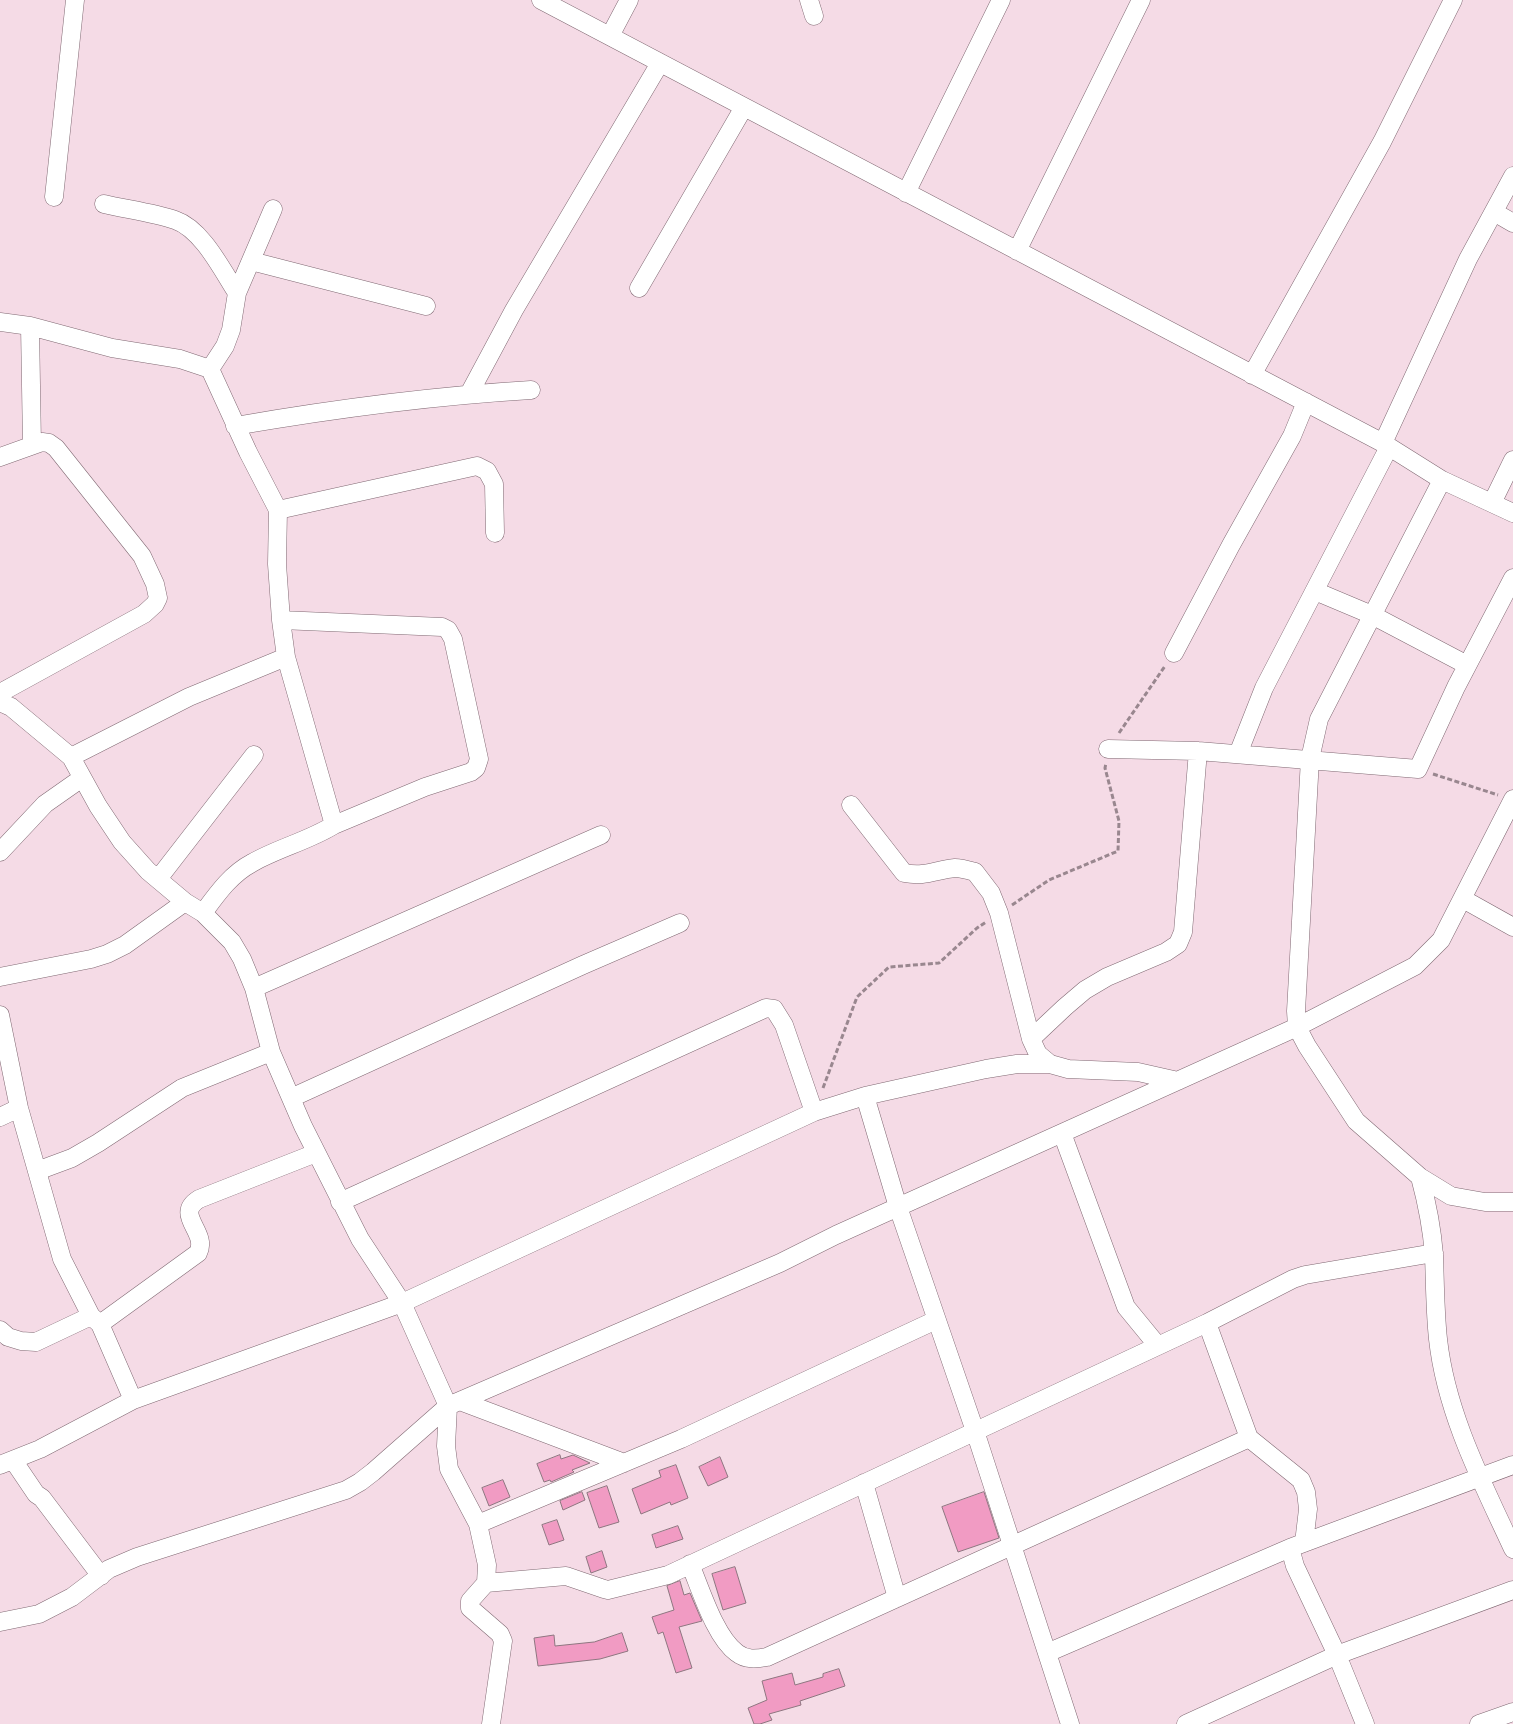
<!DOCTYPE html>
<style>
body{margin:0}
canvas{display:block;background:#f5dbe6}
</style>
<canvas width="1513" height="1724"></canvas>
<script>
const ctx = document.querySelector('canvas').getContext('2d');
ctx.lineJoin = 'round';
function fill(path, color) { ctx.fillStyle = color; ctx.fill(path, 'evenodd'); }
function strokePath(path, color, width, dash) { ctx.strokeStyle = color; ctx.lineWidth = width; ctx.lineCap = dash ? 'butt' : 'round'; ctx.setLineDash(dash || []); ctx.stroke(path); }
const building = new Path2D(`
 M 560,1455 L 561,1459 L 573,1455 L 590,1463 L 572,1470 L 574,1472 L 551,1482 L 550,1480 L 544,1482 L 537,1464 Z
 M 720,1457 L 728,1477 L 708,1486 L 699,1467 Z
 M 676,1465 L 688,1498 L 671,1505 L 670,1502 L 641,1514 L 632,1489 L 661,1477 L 659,1471 Z
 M 503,1480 L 510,1497 L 489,1506 L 482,1488 Z
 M 607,1486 L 619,1522 L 599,1528 L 587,1493 Z
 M 582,1492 L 585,1500 L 563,1510 L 560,1501 Z
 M 984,1492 L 999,1538 L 958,1552 L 942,1507 Z
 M 557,1520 L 564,1540 L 549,1545 L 542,1525 Z
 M 678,1526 L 683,1539 L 656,1548 L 652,1535 Z
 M 602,1551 L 607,1567 L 591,1573 L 586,1557 Z
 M 735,1567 L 746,1603 L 723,1610 L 712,1574 Z
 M 680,1581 L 684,1595 L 690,1593 L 702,1621 L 679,1627 L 692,1668 L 676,1673 L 663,1632 L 658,1634 L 652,1617 L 674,1610 L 667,1586 Z
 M 622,1633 L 628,1651 L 600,1659 L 538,1666 L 534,1638 L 554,1635 L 555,1646 L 594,1642 Z
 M 839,1669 L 845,1686 L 800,1701 L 801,1705 L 769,1714 L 772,1720 L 760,1724 L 754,1724 L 748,1708 L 767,1700 L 762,1681 L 792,1673 L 795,1685 L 823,1677 L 823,1674 Z`);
fill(building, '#f19bc3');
strokePath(building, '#8e7680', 1);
const street = new Path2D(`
 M 541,0 L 1383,443 L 1442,480 L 1513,513
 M 809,0 L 814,16
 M 610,36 L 629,0
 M 906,193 L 1001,0
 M 54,197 L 75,0
 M 104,204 C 125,209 155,213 175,220 C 202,229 222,270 237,293
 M 1494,212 L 1513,223
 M 1017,251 L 1141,0
 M 251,261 L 426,306
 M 639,288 L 744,107
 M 0,322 L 30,326 L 112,348 L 180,359 L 210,369 L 248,452 L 278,510 L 277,564 L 281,620 L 286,657 L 334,825 C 308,841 278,848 252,863 C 231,874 217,894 203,913
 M 30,326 L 32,445
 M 210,369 L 225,346 L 231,330 L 237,293 L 273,209
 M 1252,375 L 1382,142 L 1453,0
 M 469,394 L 514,310 L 660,63
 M 235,426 C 333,409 432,396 531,390
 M 1383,443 L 1468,259 L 1513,176
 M 0,457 L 42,442 L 49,443 L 56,448 L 142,556 L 155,584 L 158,598 L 155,604 L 144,614 L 0,693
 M 1442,480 L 1319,719 L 1310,759 L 1296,1011 L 1297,1027 L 1307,1046 L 1356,1121 L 1420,1177 L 1451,1196 L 1485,1202 L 1513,1202
 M 1492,503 L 1513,460
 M 278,510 L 477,466 L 487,471 L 494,484 L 495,533
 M 1315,591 L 1372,615 L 1467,665
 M 281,620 L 442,627 L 448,630 L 453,639 L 479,759 L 476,768 L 471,772 L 425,787 L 334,825
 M 1174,653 L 1231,545 L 1292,436 L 1306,402
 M 0,702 L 11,707 L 71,757 L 98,806 L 122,842 L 148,871 L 185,902 L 203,913 L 232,942 L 242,959 L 254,988 L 271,1052 L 303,1126 L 360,1239 L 402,1303 L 448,1406 L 446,1446 L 449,1469 L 478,1524 L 487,1565 L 486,1583 L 470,1601 L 470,1608 L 500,1634 L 503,1641 L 491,1724
 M 1108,749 L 1198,751 L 1418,769 L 1456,687 L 1513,578
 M 1238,754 L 1264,688 L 1389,447
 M 71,757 L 189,697 L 286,657
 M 851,805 L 904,873 C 926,877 935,870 955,868 C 961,868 968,870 975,872 L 991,893 L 999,913 L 1031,1039 L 1038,1054 L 1050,1064 L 1068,1069 L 1138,1072 L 1178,1081
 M 0,852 L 45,804 L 82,778
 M 158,879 L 254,755
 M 1463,899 L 1513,927
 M 0,977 L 91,959 L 107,954 L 125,945 L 185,902
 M 254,988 L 601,835
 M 0,1015 L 19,1108 L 62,1259 L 91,1316 L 100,1324 L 133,1400
 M 1031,1039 L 1065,1007 L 1085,990 L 1107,977 L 1166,952 L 1178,944 L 1183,932 L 1198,751
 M 865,1096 L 986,1069 L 1017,1064 L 1050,1064
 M 291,1098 L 583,965 L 680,923
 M 0,1117 L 19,1108
 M 1062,1133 L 1126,1307 L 1158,1346
 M 37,1171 L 72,1158 L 98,1143 L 182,1088 L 271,1052
 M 1420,1177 C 1427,1203 1432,1229 1434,1255 C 1435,1283 1435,1311 1438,1339 C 1446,1413 1482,1482 1513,1549
 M 340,1202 L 766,1008 L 774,1009 L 784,1025 L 814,1112
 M 1207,1323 L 1249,1438 L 1301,1480 L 1306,1492 L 1308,1509 L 1304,1543
 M 100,1324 L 198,1253 C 209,1232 173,1215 199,1199 L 316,1153
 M 0,1330 L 8,1337 L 21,1341 L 36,1342 L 91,1316
 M 460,1401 L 624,1463
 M 13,1460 L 36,1494 L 42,1498 L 101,1576
 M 0,1465 L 40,1449 L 133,1400 L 402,1303 L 814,1112 L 865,1096 L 898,1207 L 975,1431 L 1070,1724
 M 864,1483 L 897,1598
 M 478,1524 L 681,1439 L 936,1320
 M 1290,1548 L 1295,1566 L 1337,1655 L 1365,1724
 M 690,1564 C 701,1590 715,1637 737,1653 C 746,1660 756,1659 767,1657 L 1249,1438
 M 486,1583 L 566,1576 L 604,1589 L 608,1590 L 668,1575 L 1207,1323 L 1293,1279 L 1305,1275 L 1434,1253
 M 0,1622 L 39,1614 L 72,1597 L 109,1569 L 137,1557 L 346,1490 L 360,1482 L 373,1472 L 448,1406 L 780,1263 L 836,1235 L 1297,1027 L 1415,966 L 1441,940 L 1513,799
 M 1047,1653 L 1290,1548 L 1513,1465
 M 1186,1724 L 1337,1655 L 1513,1590
 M 1479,1724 L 1513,1712`);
strokePath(street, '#806973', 19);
strokePath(new Path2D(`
 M 1119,733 L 1165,666
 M 1433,774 L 1498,795
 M 1012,905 L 1049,880 L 1118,851 L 1119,821 L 1105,768 L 1106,763
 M 823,1088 L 857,997 L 889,967 L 939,963 L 977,928 L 986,922`), '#99878f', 3, [5, 2.5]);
strokePath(street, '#fff', 18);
</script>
